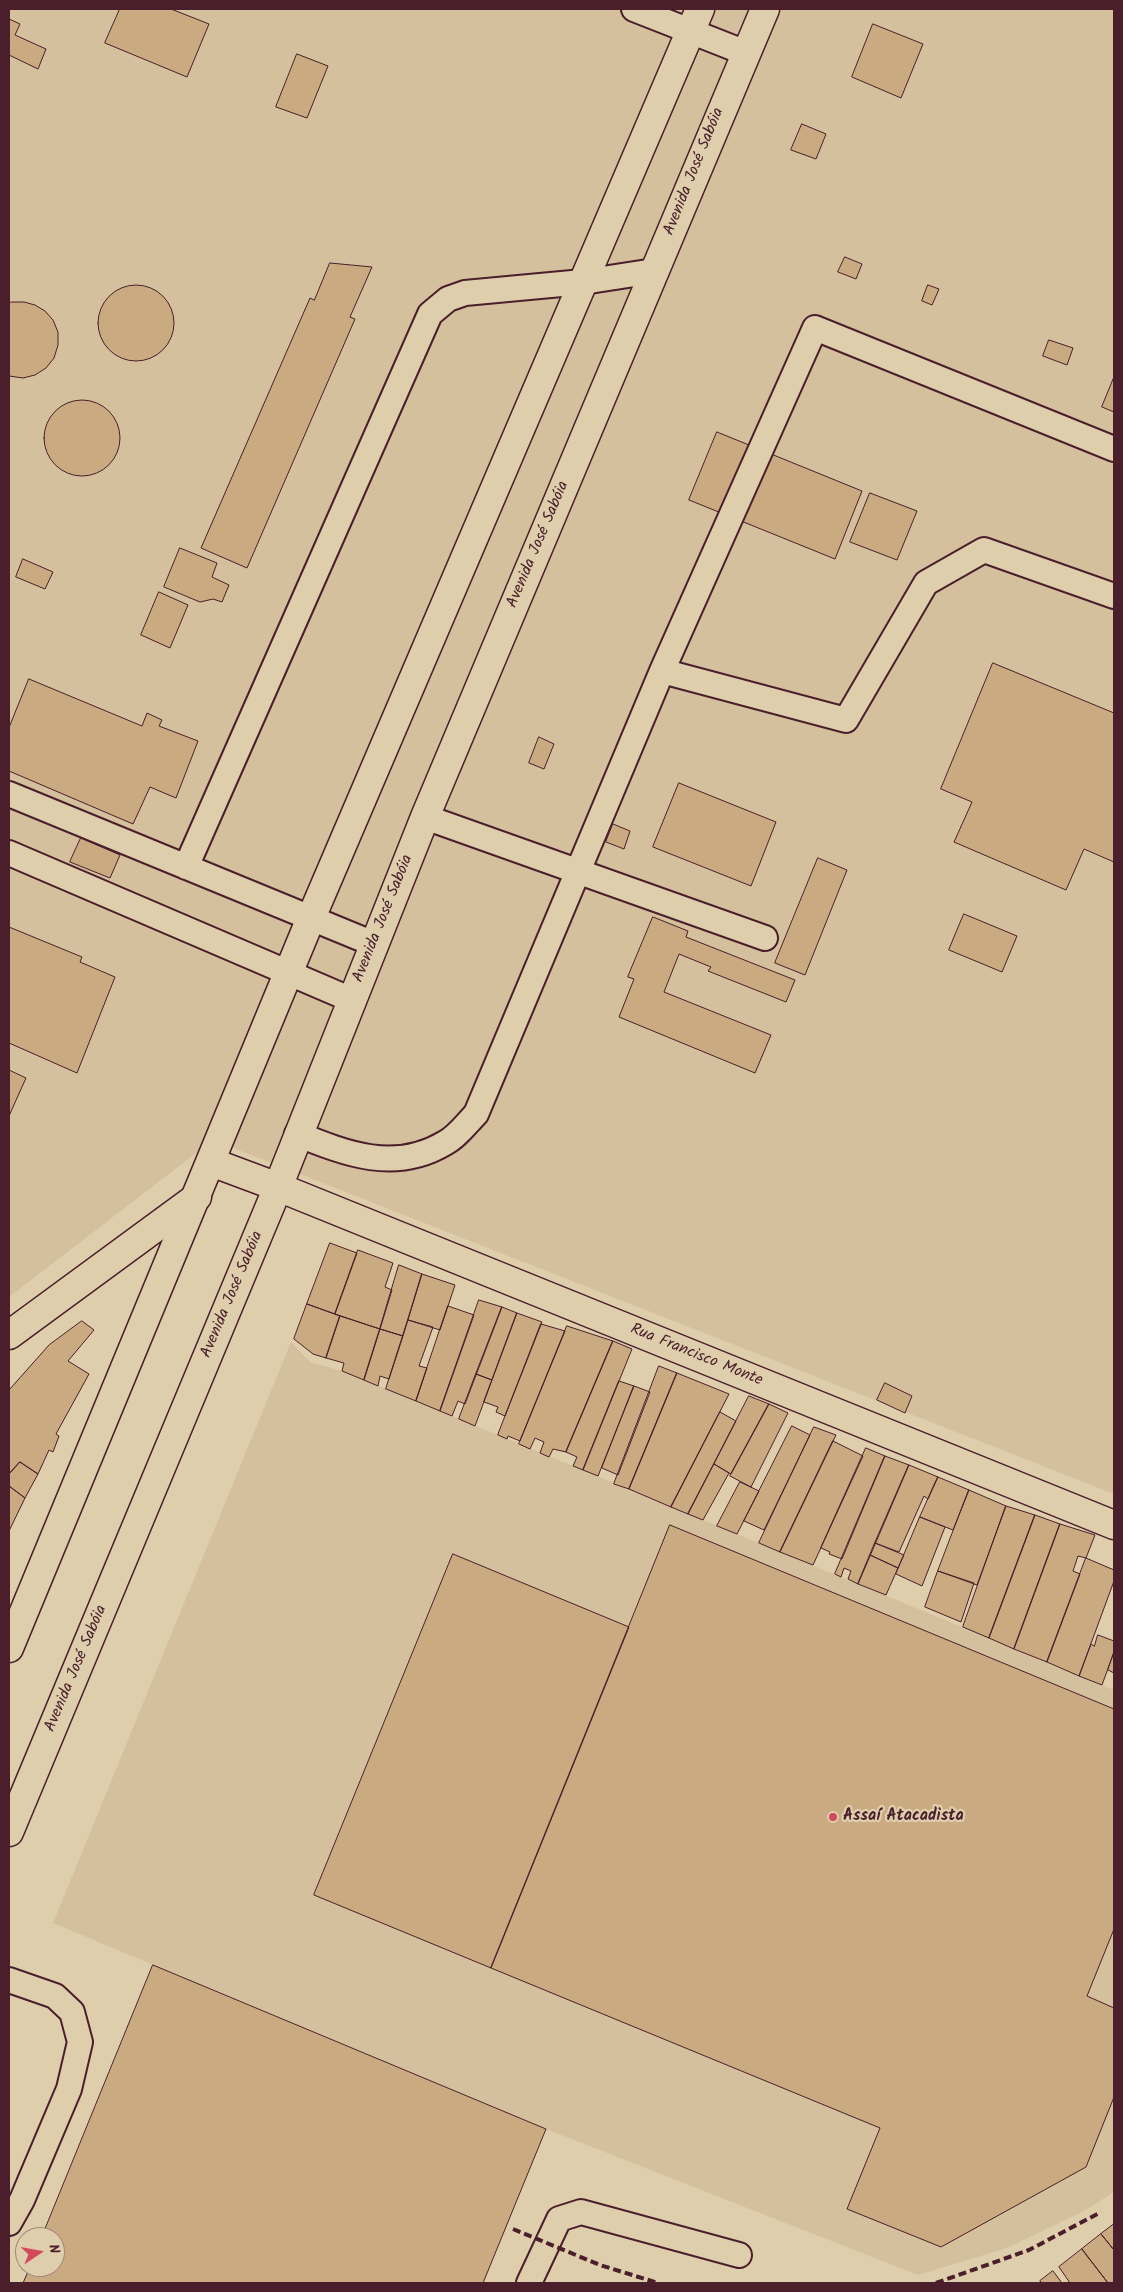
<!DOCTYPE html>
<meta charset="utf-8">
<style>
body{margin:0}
#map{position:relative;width:1123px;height:2292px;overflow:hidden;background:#dfceac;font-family:Kalam,sans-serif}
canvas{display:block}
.frame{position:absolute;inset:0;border:10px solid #4a1f2b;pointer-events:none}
.north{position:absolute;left:15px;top:2227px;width:50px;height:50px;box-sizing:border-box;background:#dfceac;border:1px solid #a38878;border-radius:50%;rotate:78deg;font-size:14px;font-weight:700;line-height:20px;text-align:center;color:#4a1f2b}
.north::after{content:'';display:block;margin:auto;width:18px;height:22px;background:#d1495b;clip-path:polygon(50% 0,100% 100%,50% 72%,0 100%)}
</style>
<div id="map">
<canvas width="1123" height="2292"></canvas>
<div class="frame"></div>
<div class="north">N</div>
</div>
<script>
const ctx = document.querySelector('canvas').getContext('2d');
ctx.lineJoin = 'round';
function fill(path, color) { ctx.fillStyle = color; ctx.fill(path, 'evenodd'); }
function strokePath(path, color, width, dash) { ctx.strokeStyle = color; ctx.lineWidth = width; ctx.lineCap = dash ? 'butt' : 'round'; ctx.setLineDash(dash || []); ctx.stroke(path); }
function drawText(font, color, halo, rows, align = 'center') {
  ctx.font = font + ' Kalam,sans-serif'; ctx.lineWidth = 4.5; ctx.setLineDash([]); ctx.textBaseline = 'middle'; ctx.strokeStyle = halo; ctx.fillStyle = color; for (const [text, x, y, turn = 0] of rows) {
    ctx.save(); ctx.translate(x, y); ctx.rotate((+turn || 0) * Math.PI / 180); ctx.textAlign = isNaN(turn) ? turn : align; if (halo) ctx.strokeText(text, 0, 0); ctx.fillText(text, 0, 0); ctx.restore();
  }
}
fill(new Path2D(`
 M 9,9 L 1114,9 L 1114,1494 L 213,1140 L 9,1297 Z
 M 291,1342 L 310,1362 L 342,1371 L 416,1401 L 1114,1690 L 1114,2192 L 1084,2211 L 1007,2248 L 918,2275 L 546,2129 L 53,1923 Z`), '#d5c09d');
const building = new Path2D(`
 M 120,9 L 171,9 L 209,24 L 187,77 L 105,43 Z
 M 9,19 L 20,24 L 15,35 L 46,49 L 38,69 L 9,55 Z
 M 873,24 L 923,44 L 901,98 L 852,77 Z
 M 297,54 L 328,66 L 307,118 L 276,107 Z
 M 802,124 L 826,134 L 816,159 L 791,150 Z
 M 845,257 L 862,264 L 856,279 L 838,272 Z
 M 330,263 L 372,267 L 350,317 L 355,319 L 247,568 L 201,548 L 310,298 L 314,300 Z
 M 928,285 L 939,289 L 932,305 L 922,301 Z
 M98 323a38 38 0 1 1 76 0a38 38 0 1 1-76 0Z
 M 12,302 L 24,302 L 35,305 L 45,311 L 53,320 L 58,332 L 58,345 L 54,358 L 46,368 L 35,375 L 23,378 L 9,376 L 9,303 Z
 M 1049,340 L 1073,348 L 1067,365 L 1043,356 Z
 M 1114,377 L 1114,412 L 1102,407 Z
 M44 438a38 38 0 1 1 76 0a38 38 0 1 1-76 0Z
 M 717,432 L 862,491 L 835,559 L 689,500 Z
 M 870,493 L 917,511 L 897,560 L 850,542 Z
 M 180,548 L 217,563 L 212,577 L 229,585 L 222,602 L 213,599 L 200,602 L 164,587 Z
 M 23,559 L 53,572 L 45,589 L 16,577 Z
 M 159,592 L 188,605 L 170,648 L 141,635 Z
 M 993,663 L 1114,713 L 1114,862 L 1084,849 L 1066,890 L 954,842 L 972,802 L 941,789 Z
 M 29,679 L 142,726 L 147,713 L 162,720 L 159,726 L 198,741 L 176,798 L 150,787 L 133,824 L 9,771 L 9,728 Z
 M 539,737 L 554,744 L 544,769 L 529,763 Z
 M 679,783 L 776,822 L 751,886 L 653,847 Z
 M 613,824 L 630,831 L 624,849 L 606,842 Z
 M 81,838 L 120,855 L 110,878 L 70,862 Z
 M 818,858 L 847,870 L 805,975 L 775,963 Z
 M 964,914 L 1017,936 L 1002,972 L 949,950 Z
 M 653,917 L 688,931 L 686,937 L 795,980 L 786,1002 L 708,971 L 711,967 L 679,954 L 664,992 L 771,1035 L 755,1073 L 619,1017 L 634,979 L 628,977 Z
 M 9,927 L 82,957 L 80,962 L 115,977 L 77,1073 L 9,1043 Z
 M 9,1070 L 26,1078 L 9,1116 Z
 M 330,1243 L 357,1253 L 335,1314 L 307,1304 Z
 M 358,1250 L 393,1263 L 385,1287 L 392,1290 L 380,1329 L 335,1314 Z
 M 399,1265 L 422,1274 L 403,1336 L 380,1329 Z
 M 422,1274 L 455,1285 L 440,1330 L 408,1320 Z
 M 479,1300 L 502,1307 L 465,1404 L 458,1401 L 452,1416 L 440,1411 Z
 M 307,1304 L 340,1316 L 326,1358 L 313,1354 L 294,1339 Z
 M 448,1306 L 474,1315 L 440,1411 L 416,1401 Z
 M 502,1307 L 517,1313 L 492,1380 L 476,1374 Z
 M 517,1313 L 542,1322 L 505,1416 L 496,1412 L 498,1407 L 484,1402 Z
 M 340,1316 L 380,1329 L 364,1380 L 342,1371 L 344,1363 L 326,1358 Z
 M 408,1320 L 433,1327 L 419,1366 L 427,1368 L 416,1401 L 386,1389 Z
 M 82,1321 L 94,1330 L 68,1361 L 89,1374 L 56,1434 L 59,1436 L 53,1452 L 49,1450 L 38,1474 L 20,1462 L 9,1474 L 9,1390 L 49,1345 Z
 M 541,1324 L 565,1331 L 520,1441 L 508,1436 L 507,1439 L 498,1435 Z
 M 567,1326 L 613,1341 L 566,1452 L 553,1449 L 549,1457 L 540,1453 L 544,1442 L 535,1438 L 530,1449 L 519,1444 Z
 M 380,1329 L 403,1336 L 389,1379 L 380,1376 L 378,1386 L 364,1380 Z
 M 613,1341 L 632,1349 L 583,1470 L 573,1466 L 577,1457 L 566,1452 Z
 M 659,1366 L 677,1373 L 629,1489 L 614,1484 Z
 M 677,1373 L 729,1394 L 671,1507 L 629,1489 Z
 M 476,1374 L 492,1380 L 475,1426 L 459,1419 Z
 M 619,1381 L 634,1386 L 598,1476 L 583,1470 Z
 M 885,1383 L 912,1396 L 905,1413 L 877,1400 Z
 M 634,1386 L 650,1392 L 618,1475 L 602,1468 Z
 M 749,1396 L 769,1404 L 731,1474 L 714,1464 Z
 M 769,1404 L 788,1413 L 751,1487 L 730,1476 Z
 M 720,1412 L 736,1421 L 688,1514 L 671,1507 Z
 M 792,1426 L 810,1435 L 764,1530 L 744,1521 Z
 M 814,1427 L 836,1435 L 780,1552 L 759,1543 Z
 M 833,1441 L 863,1456 L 813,1565 L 780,1552 Z
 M 866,1448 L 885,1456 L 842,1559 L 829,1554 L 830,1552 L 821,1548 Z
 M 885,1456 L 909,1465 L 858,1584 L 848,1579 L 851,1571 L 844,1568 L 841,1577 L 835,1574 Z
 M 20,1462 L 38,1474 L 25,1498 L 9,1486 L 9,1474 Z
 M 714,1464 L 729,1473 L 703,1520 L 688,1514 Z
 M 909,1465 L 938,1477 L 928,1499 L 924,1496 L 899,1552 L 875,1543 Z
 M 938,1477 L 969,1490 L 953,1530 L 920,1517 Z
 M 740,1482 L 759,1491 L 737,1534 L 717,1526 Z
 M 9,1486 L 25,1498 L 9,1531 Z
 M 969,1490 L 1006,1506 L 977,1585 L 938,1571 Z
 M 1006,1506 L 1035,1515 L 989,1638 L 963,1627 Z
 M 1035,1515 L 1060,1524 L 1014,1649 L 989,1638 Z
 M 920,1517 L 945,1527 L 922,1586 L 896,1574 Z
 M 1060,1524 L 1095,1535 L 1086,1558 L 1078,1556 L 1073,1571 L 1080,1574 L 1047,1662 L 1014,1649 Z
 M 670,1525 L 1114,1709 L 1114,1929 L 1087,1996 L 1114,2008 L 1114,2097 L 1086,2167 L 941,2247 L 847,2209 L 880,2128 L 491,1968 Z
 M 875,1543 L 904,1555 L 898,1568 L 870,1555 Z
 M 453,1554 L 629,1627 L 491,1968 L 314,1895 Z
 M 870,1555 L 898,1568 L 886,1595 L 858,1584 Z
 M 1086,1558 L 1114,1570 L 1114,1581 L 1079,1676 L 1047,1662 Z
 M 938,1571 L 974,1583 L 961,1622 L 925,1607 Z
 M 1098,1635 L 1114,1641 L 1114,1652 L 1102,1685 L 1079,1676 L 1091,1644 L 1094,1646 Z
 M 1114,1652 L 1114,1673 L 1108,1670 Z
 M 153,1965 L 546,2129 L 483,2283 L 23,2283 L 30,2267 L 55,2267 L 55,2237 L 42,2237 Z
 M 1114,2224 L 1114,2250 L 1101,2234 Z
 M 1101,2234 L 1114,2250 L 1114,2283 L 1108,2283 L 1082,2249 Z
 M 1082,2249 L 1087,2256 L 1108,2283 L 1070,2283 L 1059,2267 Z
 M 1053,2271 L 1062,2283 L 1042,2283 L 1040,2281 Z`);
fill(building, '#c9aa81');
strokePath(building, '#4a1f2b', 1);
const lane = new Path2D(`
 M 634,9 L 746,53
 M 662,671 L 846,720 L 926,583 L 984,550 L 1114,596
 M 9,794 L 374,944
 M 425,817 L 765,938
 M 9,853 L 352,1000
 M 186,867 L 430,314 L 448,299 L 465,293 L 583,282 L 654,271
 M 297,1134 C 347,1154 395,1173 445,1143 C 457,1137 467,1123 476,1114 L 662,671 L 815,328 L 1114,449
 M 9,1980 L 55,1996 L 72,2012 L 80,2042 L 69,2089 L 22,2200 L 9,2223
 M 529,2283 L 559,2219 L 581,2212 L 739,2255`);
const street = new Path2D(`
 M 211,1162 L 278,1187 L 1114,1525
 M 9,1335 L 197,1197`);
const primary = new Path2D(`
 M 9,1648 L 311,918 L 700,9
 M 9,1832 L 278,1187 L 425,817 L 765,9`);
strokePath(lane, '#4a1f2b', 28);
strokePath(street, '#4a1f2b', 31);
strokePath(primary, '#4a1f2b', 31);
strokePath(lane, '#dfceac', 24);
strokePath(street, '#dfceac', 28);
strokePath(primary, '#dfceac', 28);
strokePath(new Path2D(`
 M 513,2229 L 600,2265 L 658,2283
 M 936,2283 L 1029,2250 L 1101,2212`), '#4a1f2b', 4, [8, 4]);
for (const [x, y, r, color] of [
 [833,1817,5,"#d1495b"]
]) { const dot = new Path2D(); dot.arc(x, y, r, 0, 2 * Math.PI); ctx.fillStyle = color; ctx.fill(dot); strokePath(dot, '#dfceac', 2); }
drawText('16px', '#4a1f2b', '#dfceac', [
 ["Avenida José Sabóia",695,172,-68],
 ["Avenida José Sabóia",539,545,-67],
 ["Avenida José Sabóia",384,919,-68],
 ["Avenida José Sabóia",233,1295,-67],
 ["Rua Francisco Monte",696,1356,22],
 ["Avenida José Sabóia",77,1669,-67]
]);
drawText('bold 16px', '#4a1f2b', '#dfceac', [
 ["Assaí Atacadista",843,1817]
], 'left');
</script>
